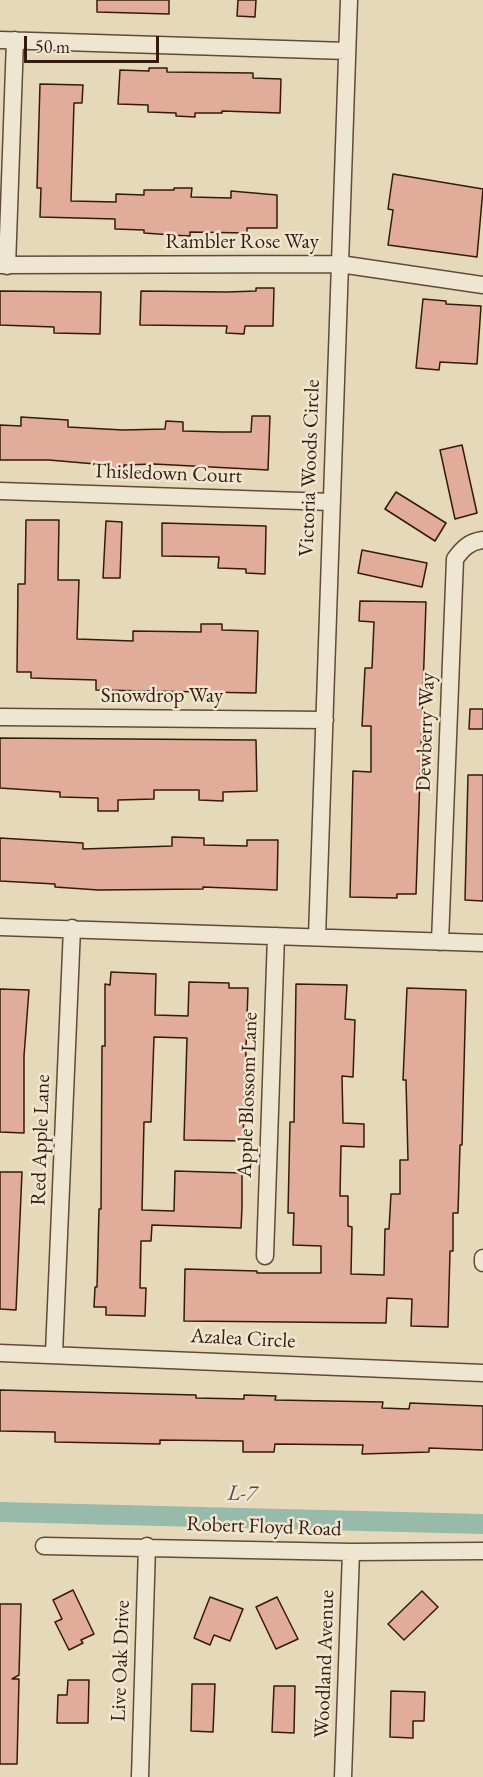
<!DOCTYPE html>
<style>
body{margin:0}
#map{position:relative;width:483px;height:1777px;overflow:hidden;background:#e6d9b9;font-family:"EB Garamond",serif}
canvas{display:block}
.scale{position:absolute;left:24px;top:36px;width:135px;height:27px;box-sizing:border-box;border:3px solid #351a0d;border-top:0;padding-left:8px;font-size:18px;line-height:21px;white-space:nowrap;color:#351a0d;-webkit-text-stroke:4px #efe6d2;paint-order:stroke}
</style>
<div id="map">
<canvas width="483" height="1777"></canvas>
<div class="scale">50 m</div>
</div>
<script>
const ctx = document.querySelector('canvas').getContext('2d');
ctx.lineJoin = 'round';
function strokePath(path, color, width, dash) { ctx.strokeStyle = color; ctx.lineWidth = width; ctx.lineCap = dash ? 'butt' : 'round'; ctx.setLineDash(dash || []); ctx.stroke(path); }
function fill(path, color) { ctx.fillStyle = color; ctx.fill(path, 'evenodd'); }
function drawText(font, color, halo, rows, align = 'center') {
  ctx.font = font + ' "EB Garamond",serif'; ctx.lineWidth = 5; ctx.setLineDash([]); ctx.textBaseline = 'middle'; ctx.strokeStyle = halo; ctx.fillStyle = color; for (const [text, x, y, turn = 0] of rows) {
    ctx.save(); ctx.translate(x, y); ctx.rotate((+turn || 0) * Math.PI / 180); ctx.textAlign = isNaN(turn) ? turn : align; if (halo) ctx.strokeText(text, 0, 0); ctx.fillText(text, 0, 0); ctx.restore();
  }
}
strokePath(new Path2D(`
 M 0,1512 L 483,1524`), '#97baab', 20);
const building = new Path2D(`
 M 97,0 L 169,0 L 169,14 L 97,12 Z
 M 238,0 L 256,0 L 255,17 L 237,16 Z
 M 149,68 L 167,68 L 167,72 L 253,73 L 253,78 L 281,79 L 280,113 L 222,111 L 222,113 L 195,113 L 195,117 L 176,116 L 176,113 L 148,112 L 148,105 L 118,104 L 120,70 L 149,71 Z
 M 40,84 L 83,85 L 82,103 L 74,103 L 71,201 L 116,202 L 116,194 L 144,195 L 144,190 L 174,190 L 174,188 L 192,188 L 191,197 L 231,198 L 231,191 L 277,195 L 277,228 L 247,228 L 247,233 L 190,232 L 190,236 L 172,235 L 144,233 L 144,230 L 115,229 L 115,219 L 40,217 L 41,188 L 37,188 Z
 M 393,174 L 483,189 L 477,257 L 388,245 L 393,210 L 388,209 Z
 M 256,288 L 274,288 L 273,326 L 245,326 L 244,334 L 226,333 L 227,326 L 140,325 L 141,291 L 227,292 L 256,291 Z
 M 0,291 L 101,292 L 100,334 L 54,333 L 54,327 L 0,325 Z
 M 423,299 L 446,301 L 446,304 L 481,306 L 477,364 L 440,362 L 439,370 L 416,368 Z
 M 252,416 L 270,416 L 268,470 L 154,464 L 124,465 L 124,469 L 107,468 L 107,465 L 49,460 L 0,460 L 0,425 L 21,426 L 21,417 L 68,420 L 68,427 L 123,430 L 165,429 L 166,421 L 183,422 L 183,431 L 222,432 L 251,432 Z
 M 462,445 L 477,513 L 455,519 L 440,450 Z
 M 396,492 L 446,523 L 435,541 L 385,509 Z
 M 26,520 L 59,520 L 58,580 L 79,580 L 77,639 L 133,641 L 133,631 L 201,632 L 201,624 L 222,624 L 222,630 L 258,631 L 256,693 L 96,690 L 96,680 L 31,678 L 31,672 L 17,672 L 18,584 L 25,584 Z
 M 106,521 L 122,522 L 120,578 L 103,578 Z
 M 162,523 L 266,526 L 265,574 L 246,573 L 246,569 L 218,568 L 219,557 L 162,556 Z
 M 362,550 L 427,563 L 422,587 L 358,573 Z
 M 360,601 L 426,602 L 416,894 L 397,894 L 397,898 L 350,897 L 353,771 L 371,772 L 371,726 L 362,726 L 365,668 L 372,668 L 374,622 L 359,621 Z
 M 470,709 L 483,709 L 483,729 L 469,729 Z
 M 0,738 L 256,740 L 257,791 L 223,792 L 223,801 L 199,800 L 199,790 L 154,790 L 154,799 L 118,800 L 118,811 L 98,811 L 98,798 L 60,797 L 60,792 L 0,788 Z
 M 468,775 L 483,775 L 483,901 L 465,900 Z
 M 172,837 L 204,838 L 204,845 L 247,846 L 247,840 L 278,840 L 277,890 L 203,887 L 203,889 L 98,890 L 55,887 L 55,884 L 0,881 L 0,838 L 83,843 L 83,849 L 172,846 Z
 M 111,972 L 156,974 L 155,1015 L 188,1016 L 189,982 L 229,983 L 229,988 L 248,988 L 243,1141 L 184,1140 L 187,1038 L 154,1037 L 151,1122 L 144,1122 L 142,1210 L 174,1211 L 175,1171 L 242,1173 L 242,1207 L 241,1228 L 152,1225 L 151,1241 L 141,1241 L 140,1288 L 146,1288 L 145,1316 L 106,1315 L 106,1307 L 94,1307 L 95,1287 L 97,1287 L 99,1209 L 101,1209 L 102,1046 L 105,1046 L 105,984 L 110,985 Z
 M 296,984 L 347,985 L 345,1019 L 355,1020 L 353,1077 L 342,1076 L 343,1123 L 364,1124 L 364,1147 L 341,1146 L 340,1196 L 348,1196 L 348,1226 L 352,1227 L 351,1274 L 384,1275 L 385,1229 L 389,1229 L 391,1194 L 400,1194 L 400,1160 L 408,1160 L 406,1080 L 403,1080 L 407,988 L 466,990 L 462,1145 L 460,1145 L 458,1213 L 453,1213 L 453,1251 L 450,1251 L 448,1327 L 411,1326 L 412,1299 L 387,1298 L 386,1323 L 184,1321 L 185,1269 L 257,1271 L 257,1273 L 321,1273 L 321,1246 L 293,1245 L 294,1213 L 288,1213 L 290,1122 L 294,1122 Z
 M 0,989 L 29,990 L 24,1056 L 24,1133 L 0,1132 Z
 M 0,1172 L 22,1172 L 16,1310 L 0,1309 Z
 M 0,1390 L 196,1395 L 196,1398 L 244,1399 L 244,1395 L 276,1396 L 275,1400 L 383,1402 L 382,1408 L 409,1409 L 410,1403 L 483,1406 L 483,1450 L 429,1448 L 429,1452 L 362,1454 L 363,1445 L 275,1444 L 274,1452 L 243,1452 L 243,1441 L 160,1440 L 160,1444 L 55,1442 L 55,1432 L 0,1431 Z
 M 73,1590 L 94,1634 L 81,1640 L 83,1643 L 69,1650 L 55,1622 L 62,1619 L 53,1600 Z
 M 422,1591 L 438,1607 L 404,1640 L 388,1624 Z
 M 210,1597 L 243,1609 L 230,1641 L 214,1635 L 210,1645 L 194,1638 Z
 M 277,1597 L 298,1639 L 276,1649 L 256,1607 Z
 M 0,1604 L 21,1604 L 19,1675 L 12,1679 L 19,1679 L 17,1764 L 0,1764 Z
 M 68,1680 L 89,1680 L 88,1723 L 57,1723 L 58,1695 L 67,1695 Z
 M 192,1684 L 215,1684 L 213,1732 L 191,1731 Z
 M 274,1686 L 295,1686 L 294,1733 L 272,1732 Z
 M 391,1691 L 425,1692 L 424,1721 L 413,1721 L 413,1738 L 390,1737 Z`);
fill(building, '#e1ac9a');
strokePath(building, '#351a0d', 1.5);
const minor = new Path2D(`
 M 0,40 L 347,51
 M 0,265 L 340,264 L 483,285
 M 7,266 L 15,40
 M 0,491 L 332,502
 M 0,717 L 325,720
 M 0,927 L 483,943
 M 317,937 L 349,0
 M 440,942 L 455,559 C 463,548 469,542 483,540
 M 265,1256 L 276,936
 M 483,1263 L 483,1258
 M 0,1353 L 483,1373
 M 54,1353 L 72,928
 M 44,1546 L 351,1552 L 483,1551
 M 140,1777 L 147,1546
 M 343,1777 L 351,1552`);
strokePath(minor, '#614a38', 19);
strokePath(minor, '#efe6d2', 16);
drawText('21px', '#351a0d', '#efe6d2', [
 ["Rambler Rose Way",242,242],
 ["Victoria Woods Circle",310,468,-88],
 ["Thisledown Court",167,474,2],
 ["Snowdrop Way",162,696],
 ["Dewberry Way",426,732,-88],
 ["Apple Blossom Lane",248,1095,-88],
 ["Red Apple Lane",41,1140,-88],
 ["Azalea Circle",243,1339,3],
 ["Robert Floyd Road",264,1527,2],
 ["Live Oak Drive",121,1661,-88],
 ["Woodland Avenue",325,1664,-88]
]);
drawText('italic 22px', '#524a3c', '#efe6d2', [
 ["L-7",242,1494,1]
]);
</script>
